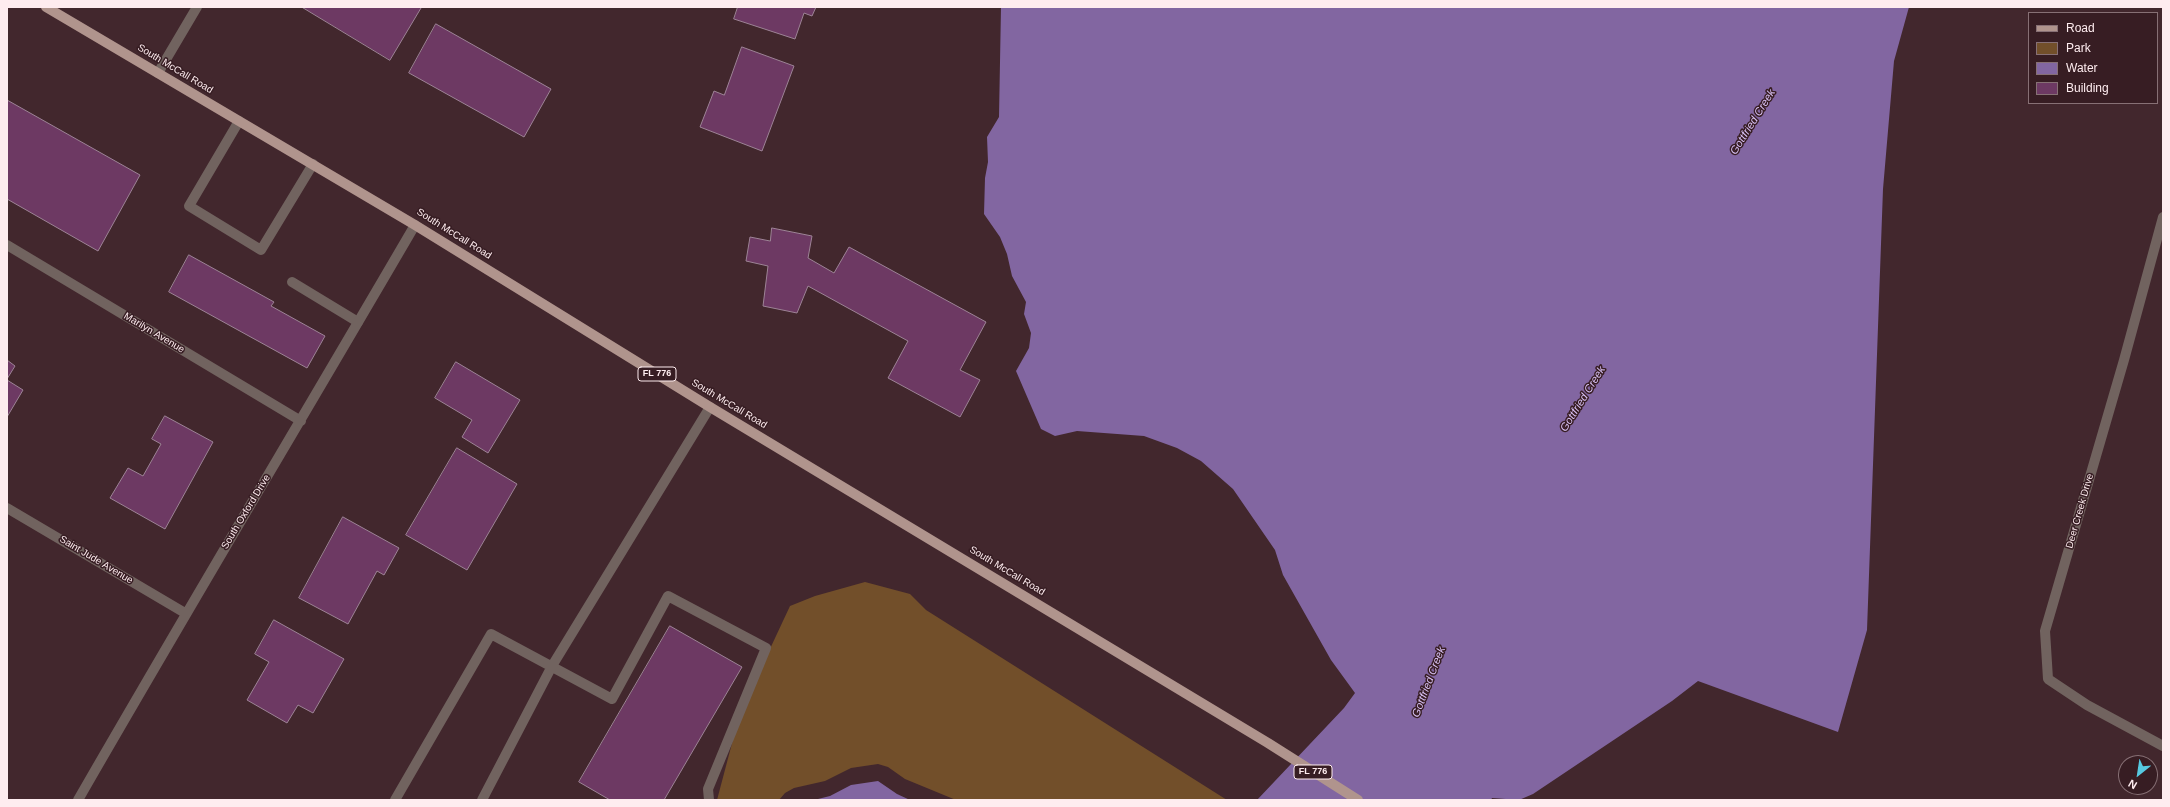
<!DOCTYPE html>
<style>
body{margin:0}
#map{position:relative;width:2170px;height:807px;overflow:hidden;background:#42272d;font-family:Arial,sans-serif}
canvas{display:block}
.frame{position:absolute;inset:0;border:8px solid #feecef;pointer-events:none}
.legend{position:absolute;left:2028px;top:12px;width:130px;height:92px;box-sizing:border-box;background:#371d23;border:1px solid #877075;margin:0;padding:5px 7px;list-style:none;font-size:12px;color:#feecef}
.legend li{display:flex;align-items:center;gap:8px;height:20px}
.legend b{width:20px;border:1px solid #877075}
.north{position:absolute;left:2118px;top:755px;width:40px;height:40px;box-sizing:border-box;background:#371d23;border:1px solid #877075;border-radius:50%;rotate:210deg;font-size:11px;font-weight:700;line-height:16px;text-align:center;color:#feecef}
.north::after{content:'';display:block;margin:auto;width:14px;height:18px;background:#56c9e1;clip-path:polygon(50% 0,100% 100%,50% 72%,0 100%)}
</style>
<div id="map">
<canvas width="2170" height="807"></canvas>
<div class="frame"></div>
<ul class="legend">
<li><b style="height:5px;background:#b0948d"></b>Road</li>
<li><b style="height:11px;background:#724f2a"></b>Park</li>
<li><b style="height:11px;background:#8266a1"></b>Water</li>
<li><b style="height:11px;background:#6d3963"></b>Building</li>
</ul>
<div class="north">N</div>
</div>
<script>
const ctx = document.querySelector('canvas').getContext('2d');
ctx.lineJoin = 'round';
function fill(path, color) { ctx.fillStyle = color; ctx.fill(path, 'evenodd'); }
function strokePath(path, color, width, dash) { ctx.strokeStyle = color; ctx.lineWidth = width; ctx.lineCap = dash ? 'butt' : 'round'; ctx.setLineDash(dash || []); ctx.stroke(path); }
function drawText(font, color, halo, rows, align = 'center') {
  ctx.font = font + ' Arial,sans-serif'; ctx.lineWidth = 3; ctx.setLineDash([]); ctx.textBaseline = 'middle'; ctx.strokeStyle = halo; ctx.fillStyle = color; for (const [text, x, y, turn = 0] of rows) {
    ctx.save(); ctx.translate(x, y); ctx.rotate((+turn || 0) * Math.PI / 180); ctx.textAlign = isNaN(turn) ? turn : align; if (halo) ctx.strokeText(text, 0, 0); ctx.fillText(text, 0, 0); ctx.restore();
  }
}
fill(new Path2D(`
 M 865,582 L 910,594 L 926,610 L 1227,800 L 956,800 L 905,779 L 888,767 L 878,764 L 851,768 L 825,781 L 794,788 L 785,793 L 779,800 L 717,800 L 740,713 L 790,606 L 815,596 Z`), '#724f2a');
fill(new Path2D(`
 M 1001,7 L 1909,7 L 1894,61 L 1883,189 L 1867,630 L 1838,732 L 1698,681 L 1672,701 L 1533,794 L 1519,800 L 1492,798 L 1491,800 L 1257,800 L 1344,708 L 1355,693 L 1331,660 L 1283,575 L 1275,550 L 1233,489 L 1201,461 L 1177,448 L 1144,436 L 1077,431 L 1055,436 L 1041,429 L 1016,371 L 1029,348 L 1031,333 L 1024,314 L 1026,302 L 1012,276 L 1007,254 L 1000,237 L 984,214 L 985,178 L 988,162 L 987,137 L 999,117 Z
 M 878,781 L 897,794 L 910,800 L 814,800 L 830,796 L 851,785 Z`), '#8266a1');
const building = new Path2D(`
 M 302,7 L 420,7 L 421,8 L 390,60 Z
 M 738,7 L 816,7 L 812,16 L 804,13 L 795,39 L 734,19 Z
 M 436,24 L 551,89 L 524,137 L 409,73 Z
 M 742,47 L 794,66 L 762,151 L 700,127 L 714,91 L 724,95 Z
 M 7,100 L 140,175 L 98,251 L 7,199 Z
 M 772,228 L 812,236 L 808,258 L 834,273 L 849,247 L 986,322 L 960,370 L 980,380 L 960,417 L 888,378 L 908,341 L 808,286 L 797,313 L 763,306 L 768,266 L 746,261 L 750,237 L 770,241 Z
 M 189,255 L 274,302 L 271,306 L 325,336 L 307,368 L 169,292 Z
 M 7,360 L 15,366 L 7,379 Z
 M 456,362 L 520,400 L 488,453 L 462,437 L 472,420 L 435,398 Z
 M 7,380 L 23,390 L 7,417 Z
 M 165,416 L 213,442 L 165,529 L 110,498 L 128,468 L 143,476 L 161,444 L 152,439 Z
 M 457,448 L 517,484 L 467,570 L 406,535 Z
 M 343,517 L 399,548 L 384,575 L 377,571 L 348,624 L 299,598 Z
 M 274,620 L 344,659 L 313,713 L 298,705 L 287,723 L 247,700 L 269,662 L 255,654 Z
 M 670,626 L 742,667 L 664,800 L 610,800 L 579,782 Z`);
fill(building, '#6d3963');
strokePath(building, '#9d8396', 1);
strokePath(new Path2D(`
 M 239,121 L 189,206 L 261,250 L 313,164
 M 292,282 L 358,322
 M 395,800 L 491,634 L 612,699 L 668,596 L 766,648 L 708,789 L 709,800
 M 482,800 L 552,666 L 710,407`), '#71635f', 10);
strokePath(new Path2D(`
 M 158,73 L 197,7
 M 2163,217 L 2124,360 L 2045,631 L 2048,679 L 2087,705 L 2163,746
 M 7,245 L 301,421
 M 7,508 L 185,613
 M 78,800 C 189,607 303,417 415,225`), '#71635f', 10);
strokePath(new Path2D(`
 M 46,7 L 415,225 L 710,407 L 1268,743 L 1358,800`), '#b0948d', 10);
for (const [x, y, w] of [
 [657,374,38],
 [1313,772,38]
]) { const box = new Path2D(); box.roundRect(x - w / 2, y - 7, w, 14, 3); ctx.fillStyle = '#371d23'; ctx.fill(box); strokePath(box, '#feecef', 1); }
drawText('bold 9px', '#feecef', null, [
 ["FL 776",657,374],
 ["FL 776",1313,772]
]);
drawText('10px', '#feecef', '#371d23', [
 ["South McCall Road",175,69,31],
 ["South McCall Road",454,234,32],
 ["Marilyn Avenue",154,333,31],
 ["South McCall Road",729,404,31],
 ["Deer Creek Drive",2080,511,-74],
 ["South Oxford Drive",246,512,-59],
 ["Saint Jude Avenue",96,560,31],
 ["South McCall Road",1007,571,31]
]);
drawText('italic 11px', '#dac3f7', '#371d23', [
 ["Gottfried Creek",1753,122,-58],
 ["Gottfried Creek",1583,399,-58],
 ["Gottfried Creek",1429,682,-69]
]);
</script>
